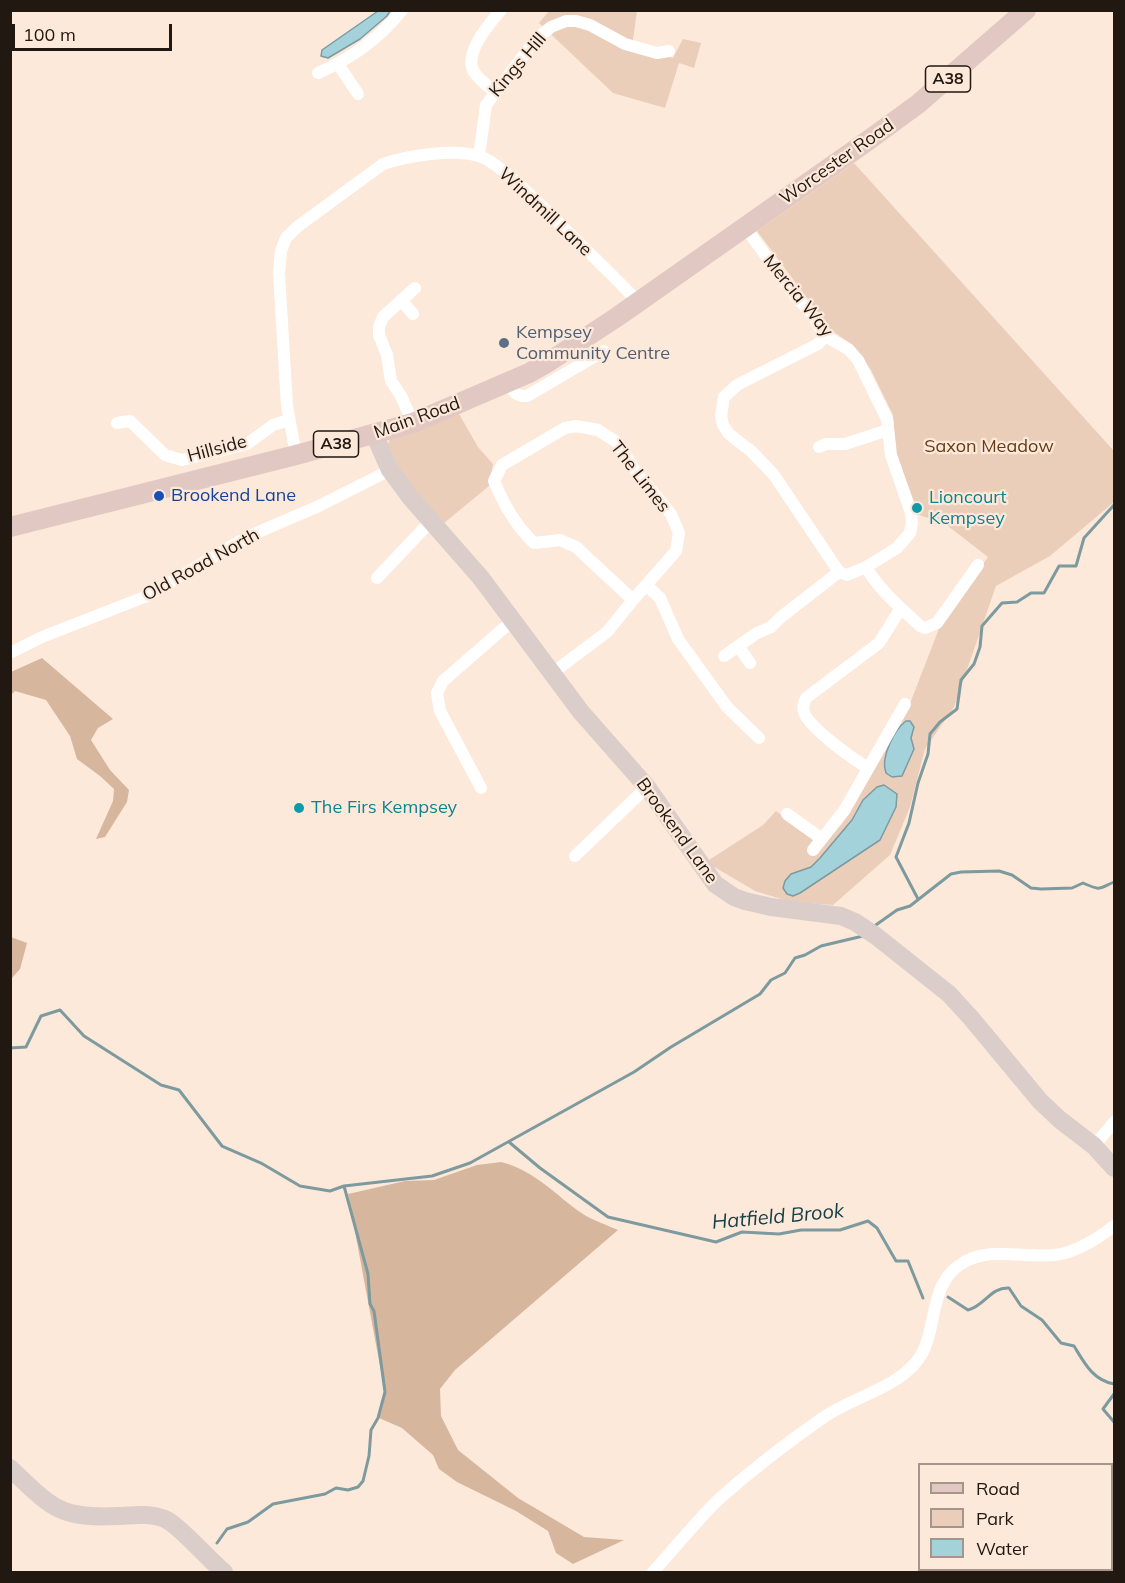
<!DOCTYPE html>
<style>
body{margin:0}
#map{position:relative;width:1125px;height:1583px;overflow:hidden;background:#fde9da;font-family:Mulish,sans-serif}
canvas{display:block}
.frame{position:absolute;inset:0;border:12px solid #211812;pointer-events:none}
.legend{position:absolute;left:918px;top:1463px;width:195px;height:108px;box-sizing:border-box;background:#fde9da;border:2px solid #a5958a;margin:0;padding:8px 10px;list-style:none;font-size:18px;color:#211812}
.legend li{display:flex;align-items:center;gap:12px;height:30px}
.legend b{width:30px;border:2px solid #a5958a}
.scale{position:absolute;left:12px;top:24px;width:160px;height:27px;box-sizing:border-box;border:3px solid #211812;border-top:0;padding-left:8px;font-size:18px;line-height:21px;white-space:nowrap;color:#211812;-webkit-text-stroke:4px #fde9da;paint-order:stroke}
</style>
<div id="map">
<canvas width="1125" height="1583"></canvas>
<div class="frame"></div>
<ul class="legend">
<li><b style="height:8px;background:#e1c8c2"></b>Road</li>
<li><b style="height:16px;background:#ebceba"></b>Park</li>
<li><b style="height:16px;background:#a4d2db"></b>Water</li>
</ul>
<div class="scale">100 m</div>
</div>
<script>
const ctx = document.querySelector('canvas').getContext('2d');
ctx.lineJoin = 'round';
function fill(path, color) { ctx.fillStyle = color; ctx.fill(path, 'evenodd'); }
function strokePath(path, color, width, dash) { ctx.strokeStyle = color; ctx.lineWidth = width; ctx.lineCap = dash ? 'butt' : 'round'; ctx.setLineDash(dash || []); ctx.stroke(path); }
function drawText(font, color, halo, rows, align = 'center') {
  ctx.font = font + ' Mulish,sans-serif'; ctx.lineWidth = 4.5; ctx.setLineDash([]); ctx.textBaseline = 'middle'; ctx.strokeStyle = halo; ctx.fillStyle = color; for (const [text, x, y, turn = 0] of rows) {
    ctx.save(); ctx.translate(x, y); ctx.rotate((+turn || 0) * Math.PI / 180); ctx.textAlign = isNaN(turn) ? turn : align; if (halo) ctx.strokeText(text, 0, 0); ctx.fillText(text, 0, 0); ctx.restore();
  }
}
fill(new Path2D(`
 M 549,11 L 637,11 L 632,47 L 673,58 L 683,39 L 701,43 L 694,68 L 679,63 L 665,108 L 613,93 L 539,23 Z
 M 854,163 L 1114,451 L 1114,502 L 1050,556 L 996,586 L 954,707 L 925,749 L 910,807 L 890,855 L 833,905 L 791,902 L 755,891 L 706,862 L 763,825 L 776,811 L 820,844 L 909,706 L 940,626 L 988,557 L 944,523 L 919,515 L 896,453 L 893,415 L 871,370 L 854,346 L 831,330 L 757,231 Z
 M 459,414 L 478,447 L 493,464 L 489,486 L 443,524 L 403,478 L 388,444 L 390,439 Z`), '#ebceba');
fill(new Path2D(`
 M 42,658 L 113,719 L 98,728 L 91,740 L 110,770 L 129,790 L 127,802 L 105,837 L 96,839 L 113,801 L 114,789 L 100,776 L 77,759 L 70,736 L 46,700 L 15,691 L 11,695 L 11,672 Z
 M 11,937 L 27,943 L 20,969 L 11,979 Z
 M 501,1162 C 536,1171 555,1195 583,1214 C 594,1221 607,1225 618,1230 L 455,1370 L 440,1389 L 441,1416 L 458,1450 L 518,1498 L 584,1537 L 624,1540 L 573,1564 L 556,1553 L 548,1531 L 516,1511 L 457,1482 L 439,1469 L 433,1455 L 402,1428 L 379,1418 L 385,1393 L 348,1194 L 405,1181 L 434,1180 L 477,1165 Z`), '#d7b69e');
const water = new Path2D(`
 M 378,11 L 390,11 L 387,16 L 360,39 L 328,58 L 321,56 L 322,50 Z
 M 906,721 L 910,721 L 914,727 L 911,738 L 914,749 L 902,776 L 892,777 L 886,773 C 880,758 894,730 906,721 Z
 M 884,785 L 897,794 L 896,807 L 880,840 L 800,893 L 793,896 L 787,894 L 783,888 L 785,881 L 791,874 L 811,867 L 820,858 L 852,820 L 863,800 L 877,787 Z`);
fill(water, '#a4d2db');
strokePath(water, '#7d9a9f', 1.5);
strokePath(new Path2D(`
 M 918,899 L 896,857 L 909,823 L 918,783 L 928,754 L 930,734 L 940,722 L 957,709 L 961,680 L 974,664 L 980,647 L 982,626 L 1002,603 L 1017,602 L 1031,593 L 1044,593 L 1059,566 L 1076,566 L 1084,538 L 1114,505
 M 873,927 L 897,910 L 910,906 L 951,874 L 961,872 L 999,871 L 1012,875 L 1031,888 L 1041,889 L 1072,888 L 1083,883 C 1101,891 1098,889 1114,882
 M 10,1048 L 26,1047 L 41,1016 L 60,1010 L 84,1036 L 161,1085 L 179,1090 L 222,1146 L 261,1163 L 300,1186 L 330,1191 L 344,1186 L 432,1176 L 470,1163 L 634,1072 L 671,1047 L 760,994 L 771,980 L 785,973 L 795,958 L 805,955 L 821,946 L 863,936
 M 509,1142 L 540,1168 L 608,1217 L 716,1242 L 742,1232 L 779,1234 L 801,1230 L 840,1230 L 868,1221 L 877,1228 L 896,1261 L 908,1261 L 923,1298
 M 948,1297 L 968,1310 C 985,1306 990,1287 1009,1288 L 1021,1306 L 1042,1320 L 1061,1343 L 1074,1346 C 1085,1364 1093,1380 1114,1384
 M 1114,1394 L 1103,1409 L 1114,1422
 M 217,1543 L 227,1529 L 248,1522 L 273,1504 L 325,1494 L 336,1488 L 348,1490 L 358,1487 L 363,1481 L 369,1456 L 371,1430 L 378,1418 L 385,1392 L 374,1311 L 370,1304 L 368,1274 L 344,1186`), '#7d9a9f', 3);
strokePath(new Path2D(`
 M 338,64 L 358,94
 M 318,73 C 350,59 380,38 402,10
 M 495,92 C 488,86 479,80 474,72 C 463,54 489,24 501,10
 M 479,156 L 486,105 L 535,40 L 551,27 L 566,21 L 576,21 L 590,25 L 625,44 L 657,53 L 669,51
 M 401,300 L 413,314
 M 825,336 L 818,344 L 737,385 L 724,397 L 721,416 L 723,425 L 729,434 L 751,451 L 774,475 L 839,572
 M 508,383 C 513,392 517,397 527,396 L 604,351
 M 117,423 L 130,421 L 165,455 L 182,460 L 247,444 L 273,425 L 289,420
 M 413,423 L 401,396 L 391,381 L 387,355 L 379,335 L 379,327 L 383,317 L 415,288
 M 819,447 L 826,444 L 845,444 L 888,430
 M 296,455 L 287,406 L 279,273 L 281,251 L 286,238 L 297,227 L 383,164 C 407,156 454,148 479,156 C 503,164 546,211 566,230 C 590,254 615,277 638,302
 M 866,567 C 879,590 900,607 920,626 L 925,628 L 937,623 L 978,565
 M 377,578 L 431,521
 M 646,585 L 660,598 L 678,639 L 727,707 L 759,738
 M 738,646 L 750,663
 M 10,653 L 42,637 L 147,596 L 249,536 L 319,506 L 390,470
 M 724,656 L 757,633 L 771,627 L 781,617 L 839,572 L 847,575 L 866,567 L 897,548 L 910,533 L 912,523 L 911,513 L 891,455 L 887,419 L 858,360 L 848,349 L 825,336 L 811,313 L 796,297 L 745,227
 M 551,674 L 607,632 L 633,600 L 576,547 L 560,540 L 534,543 C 516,526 503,503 494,481 L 502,465 L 565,428 L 576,426 L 598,430 L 618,443 L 634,469 L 671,514 L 679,533 L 676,551 L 633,600
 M 868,768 C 853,759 808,727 804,712 C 802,707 804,703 806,698 L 879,643 L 901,608
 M 481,788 L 440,711 L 437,693 L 443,681 L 512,621
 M 787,814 L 822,839
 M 813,850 L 844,811 L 905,704
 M 575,856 L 647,787
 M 1094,1146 L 1114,1122
 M 653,1572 C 675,1548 696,1521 720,1498 C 753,1469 788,1442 824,1417 C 853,1397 895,1389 917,1361 C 939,1333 927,1285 961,1264 C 989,1246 1022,1258 1054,1255 C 1076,1253 1097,1239 1114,1226`), '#fff', 12);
strokePath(new Path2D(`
 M 374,434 L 390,470 L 410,497 L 481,578 L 581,712 L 647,787 L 715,884 L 734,897 L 745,901 L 771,907 L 841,916 L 855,922 L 876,936 L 949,994 L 971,1018 L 1040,1101 L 1059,1119 L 1094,1146 L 1114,1168
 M 10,1468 C 52,1508 59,1519 119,1516 C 134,1515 151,1513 165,1519 C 179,1525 210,1561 224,1572`), '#dbceca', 18);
strokePath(new Path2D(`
 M 10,527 L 296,455 L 413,423 L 529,373 L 550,361 L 617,317 L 866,142 L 918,104 L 1026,10`), '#e1c8c2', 20);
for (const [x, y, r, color] of [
 [504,343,6,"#5c6f8a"],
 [159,496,6,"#1a4fb4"],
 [917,508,6,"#0f9aa8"],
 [299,808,6,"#0f9aa8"]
]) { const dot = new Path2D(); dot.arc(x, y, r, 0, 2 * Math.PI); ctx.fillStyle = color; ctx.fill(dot); strokePath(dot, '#fde9da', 2); }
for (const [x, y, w] of [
 [948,79,45],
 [336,444,45]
]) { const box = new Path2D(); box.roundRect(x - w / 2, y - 13, w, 26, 4.5); ctx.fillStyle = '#fde9da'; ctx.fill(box); strokePath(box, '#211812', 1.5); }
drawText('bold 16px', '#211812', null, [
 ["A38",948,79],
 ["A38",336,444]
]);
drawText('18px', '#211812', '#fde9da', [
 ["Kings Hill",518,65,-50],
 ["Worcester Road",837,162,-35],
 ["Windmill Lane",545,212,43],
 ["Mercia Way",798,296,51],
 ["Main Road",417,418,-20],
 ["Hillside",217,449,-15],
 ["The Limes",640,477,52],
 ["Old Road North",201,565,-29],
 ["Brookend Lane",677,831,54]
]);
drawText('18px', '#4e5e75', '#fde9da', [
 ["Kempsey",516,333],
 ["Community Centre",516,354]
], 'left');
drawText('18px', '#673b16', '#fde9da', [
 ["Saxon Meadow",989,447]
]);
drawText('18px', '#164399', '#fde9da', [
 ["Brookend Lane",171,496]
], 'left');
drawText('18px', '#0d838f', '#fde9da', [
 ["Lioncourt",929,498],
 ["Kempsey",929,519],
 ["The Firs Kempsey",311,808]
], 'left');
drawText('italic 20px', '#154047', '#fde9da', [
 ["Hatfield Brook",778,1217,-5]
]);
</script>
